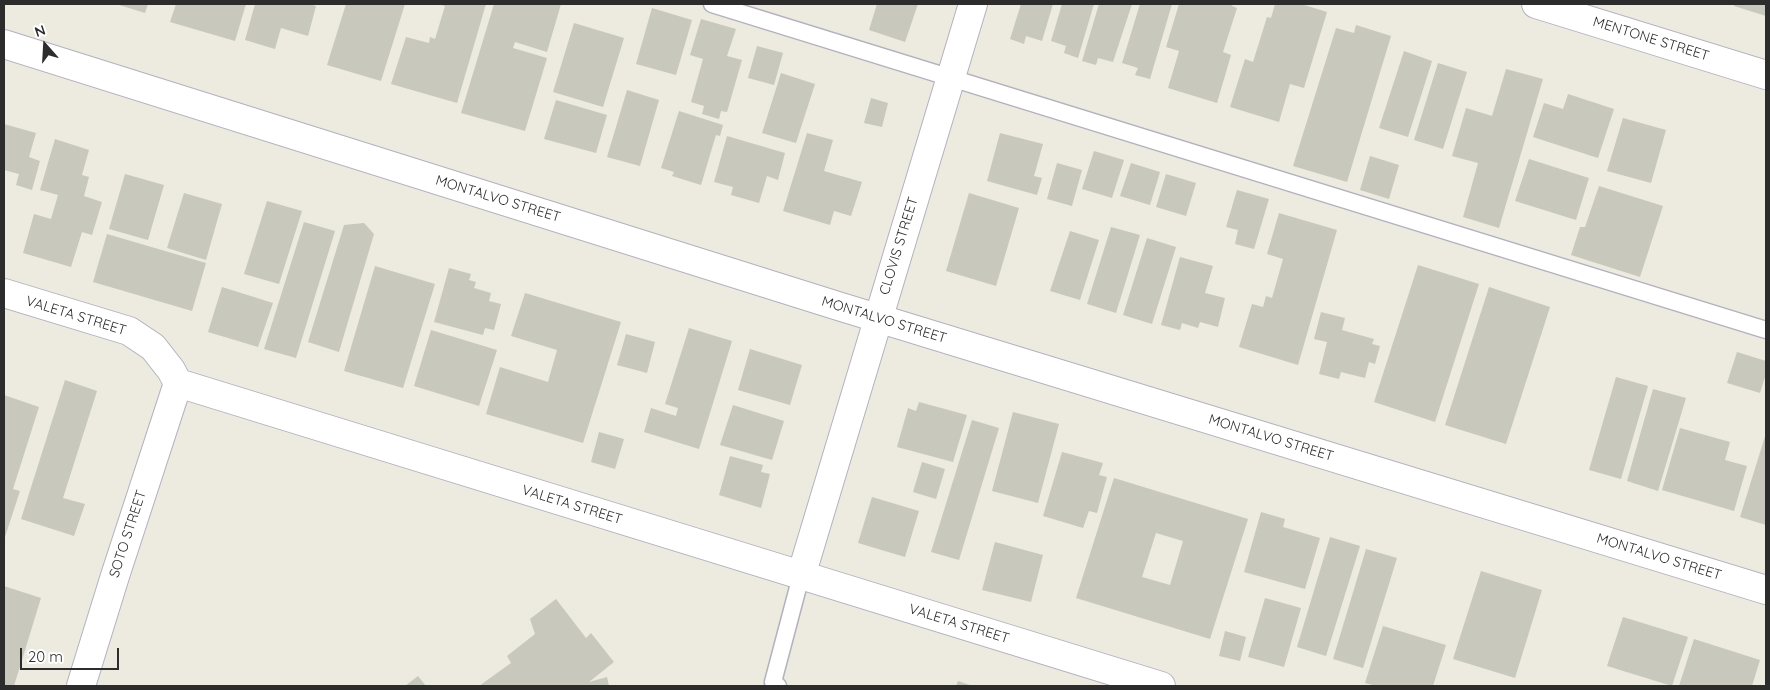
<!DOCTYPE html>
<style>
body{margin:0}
#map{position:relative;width:1770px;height:690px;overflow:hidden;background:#edeadf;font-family:Quicksand,sans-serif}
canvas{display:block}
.frame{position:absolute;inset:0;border:5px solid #2c2c2c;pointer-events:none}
.north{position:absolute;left:20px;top:20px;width:50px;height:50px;-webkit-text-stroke:4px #fff;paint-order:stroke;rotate:341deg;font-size:14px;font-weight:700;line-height:20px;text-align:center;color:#2c2c2c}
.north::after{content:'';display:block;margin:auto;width:18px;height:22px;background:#2c2c2c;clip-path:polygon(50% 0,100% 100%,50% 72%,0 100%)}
.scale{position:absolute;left:20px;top:648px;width:99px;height:22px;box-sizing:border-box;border:2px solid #2c2c2c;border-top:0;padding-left:6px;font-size:15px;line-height:18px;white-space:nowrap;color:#2c2c2c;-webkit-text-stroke:4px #fff;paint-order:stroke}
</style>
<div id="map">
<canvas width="1770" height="690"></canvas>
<div class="frame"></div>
<div class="north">N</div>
<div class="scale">20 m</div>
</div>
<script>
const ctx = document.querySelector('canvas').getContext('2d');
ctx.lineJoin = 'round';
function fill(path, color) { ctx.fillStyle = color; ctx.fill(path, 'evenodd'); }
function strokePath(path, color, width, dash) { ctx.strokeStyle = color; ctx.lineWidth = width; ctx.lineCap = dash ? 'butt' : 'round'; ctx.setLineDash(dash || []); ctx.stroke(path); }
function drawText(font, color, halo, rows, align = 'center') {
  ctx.font = font + ' Quicksand,sans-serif'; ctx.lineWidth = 5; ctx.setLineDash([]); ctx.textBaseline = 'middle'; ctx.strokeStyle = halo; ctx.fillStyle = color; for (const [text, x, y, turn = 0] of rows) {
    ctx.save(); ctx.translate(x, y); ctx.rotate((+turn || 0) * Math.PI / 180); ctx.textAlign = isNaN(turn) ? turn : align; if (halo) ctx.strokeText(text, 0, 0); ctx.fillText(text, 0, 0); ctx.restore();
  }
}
fill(new Path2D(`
 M 116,4 L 148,4 L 145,13 Z
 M 176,4 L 246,4 L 235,41 L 170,22 Z
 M 255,4 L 309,4 L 316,6 L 308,36 L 281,28 L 275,49 L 245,40 Z
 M 346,4 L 405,4 L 381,81 L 327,65 Z
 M 438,4 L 486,4 L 457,103 L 391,84 L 406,37 L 429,43 L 430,37 L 435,39 L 445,6 Z
 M 494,4 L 561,4 L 547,52 L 515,42 L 513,48 L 547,58 L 525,131 L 461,113 Z
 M 877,4 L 918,4 L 905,42 L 869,30 Z
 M 1021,4 L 1053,4 L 1042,41 L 1026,36 L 1024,44 L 1010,39 Z
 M 1062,4 L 1094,4 L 1078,58 L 1064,53 L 1066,46 L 1051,41 Z
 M 1099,4 L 1132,4 L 1113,62 L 1098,58 L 1096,65 L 1082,61 Z
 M 1140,4 L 1172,4 L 1150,79 L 1135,75 L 1138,68 L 1122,63 Z
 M 1179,4 L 1233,4 L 1232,6 L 1237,8 L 1223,52 L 1231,55 L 1217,103 L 1168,88 L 1179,51 L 1166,47 Z
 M 1275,4 L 1301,4 L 1327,12 L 1304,88 L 1290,84 L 1279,122 L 1230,107 L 1245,59 L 1253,62 L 1267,17 L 1271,18 Z
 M 1735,4 L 1766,4 L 1766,16 L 1734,6 Z
 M 652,8 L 692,20 L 676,75 L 636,64 Z
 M 701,19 L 736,29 L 727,56 L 742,60 L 727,112 L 721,111 L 719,119 L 702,114 L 704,106 L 691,102 L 703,59 L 690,55 Z
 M 574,23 L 624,38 L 603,107 L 553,92 Z
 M 1356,25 L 1391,36 L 1347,182 L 1293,166 L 1336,28 L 1354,33 Z
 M 757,46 L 783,53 L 774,85 L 748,78 Z
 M 1404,51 L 1432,61 L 1408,137 L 1379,128 Z
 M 1438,63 L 1467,72 L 1443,149 L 1414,140 Z
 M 1506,69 L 1543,79 L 1499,228 L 1463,217 L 1478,163 L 1452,156 L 1466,108 L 1492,116 Z
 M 781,73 L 815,84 L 796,143 L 762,133 Z
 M 627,90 L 659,100 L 640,166 L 607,157 Z
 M 1568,94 L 1614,109 L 1598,158 L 1533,137 L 1544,103 L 1563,109 Z
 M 871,98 L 888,103 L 882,127 L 864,123 Z
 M 556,100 L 607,115 L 596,153 L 544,139 Z
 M 679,111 L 723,125 L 720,136 L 716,135 L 701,185 L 672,176 L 674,172 L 661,168 Z
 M 1623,118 L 1666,130 L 1651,183 L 1607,171 Z
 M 4,124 L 36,133 L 29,157 L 40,161 L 32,190 L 16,185 L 19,174 L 4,170 Z
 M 807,133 L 833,140 L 824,171 L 862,182 L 851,216 L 834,211 L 830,225 L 783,211 Z
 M 1000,133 L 1043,144 L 1034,176 L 1042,178 L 1037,195 L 987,181 Z
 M 727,136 L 785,153 L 778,180 L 767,176 L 759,203 L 731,195 L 733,187 L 714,182 Z
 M 55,139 L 89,150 L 82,175 L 89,177 L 84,196 L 102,202 L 92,235 L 82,232 L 71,267 L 23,253 L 34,214 L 51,219 L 58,195 L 40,190 Z
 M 1094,151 L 1124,160 L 1112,198 L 1082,189 Z
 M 1370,156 L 1399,165 L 1389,199 L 1360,190 Z
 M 1529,159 L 1589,178 L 1576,220 L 1515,201 Z
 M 1057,163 L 1082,170 L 1072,206 L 1047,199 Z
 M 1131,163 L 1160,172 L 1150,205 L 1120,196 Z
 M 125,174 L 164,185 L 148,240 L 109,229 Z
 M 1166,174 L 1196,183 L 1186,216 L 1156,207 Z
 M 1599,186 L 1663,206 L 1640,277 L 1571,255 L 1580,227 L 1585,227 Z
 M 1237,190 L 1269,199 L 1254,249 L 1235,244 L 1238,230 L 1226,227 Z
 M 184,193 L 222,204 L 206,260 L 167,248 Z
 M 969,193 L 1019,208 L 996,286 L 946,271 Z
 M 267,201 L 302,211 L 279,284 L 244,274 Z
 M 1279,213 L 1337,230 L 1298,365 L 1239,347 L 1252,304 L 1263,307 L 1266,296 L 1272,298 L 1283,259 L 1267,254 Z
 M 304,222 L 335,231 L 296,358 L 264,349 Z
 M 364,223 L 374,234 L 339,352 L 308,342 L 344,225 Z
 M 1111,227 L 1140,235 L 1116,313 L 1087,304 Z
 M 1070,231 L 1099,240 L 1080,300 L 1050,291 Z
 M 107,234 L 206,263 L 192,311 L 93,282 Z
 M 1147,238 L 1176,247 L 1152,324 L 1123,315 Z
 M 1180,257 L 1213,266 L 1205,293 L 1225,298 L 1218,327 L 1200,322 L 1198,328 L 1182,323 L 1180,330 L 1161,325 Z
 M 1418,265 L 1479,284 L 1435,422 L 1374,402 Z
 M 375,266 L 435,284 L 403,388 L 344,371 Z
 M 449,268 L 471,274 L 469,280 L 476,282 L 474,288 L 491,293 L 489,301 L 501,304 L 494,330 L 485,328 L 483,335 L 434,322 Z
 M 222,287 L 273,303 L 258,347 L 208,332 Z
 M 1489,287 L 1550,307 L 1506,444 L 1445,425 Z
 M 525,293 L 621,322 L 583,443 L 486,414 L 500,367 L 548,382 L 557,350 L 511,336 Z
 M 1321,312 L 1345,318 L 1342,330 L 1374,339 L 1372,344 L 1380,346 L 1375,364 L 1369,362 L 1365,378 L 1341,372 L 1339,379 L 1319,374 L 1327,342 L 1314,339 Z
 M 689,328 L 732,341 L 699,449 L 644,432 L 651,408 L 676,416 L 678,408 L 665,404 Z
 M 431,330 L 497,350 L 479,406 L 414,386 Z
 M 626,334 L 655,342 L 647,373 L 617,365 Z
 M 750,349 L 802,365 L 790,405 L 738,390 Z
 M 1737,352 L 1766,361 L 1766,374 L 1760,393 L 1727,383 Z
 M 1616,377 L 1648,386 L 1621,479 L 1589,470 Z
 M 65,380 L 97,391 L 63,498 L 85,504 L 74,536 L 21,519 Z
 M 1653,389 L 1686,398 L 1658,491 L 1627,481 Z
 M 4,395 L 39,407 L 13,489 L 20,491 L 4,540 Z
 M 919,402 L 967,415 L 953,462 L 897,447 L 908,408 L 916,411 Z
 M 733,405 L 784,421 L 772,460 L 720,445 Z
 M 1013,412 L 1059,424 L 1038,503 L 992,491 Z
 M 972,420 L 999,428 L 959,560 L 931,552 Z
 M 1680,428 L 1730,442 L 1725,460 L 1747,466 L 1734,511 L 1662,490 Z
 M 599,432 L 624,439 L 615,469 L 591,462 Z
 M 1766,433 L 1766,525 L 1740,517 Z
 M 1062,452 L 1103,463 L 1099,475 L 1107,477 L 1097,513 L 1089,511 L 1083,528 L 1043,516 Z
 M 730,456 L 763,465 L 761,472 L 770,474 L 761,508 L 719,495 Z
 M 922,462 L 945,469 L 936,499 L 913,492 Z
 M 1114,478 L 1248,519 L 1210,639 L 1076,598 ZM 1156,533 L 1183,541 L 1170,585 L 1142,577 Z
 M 872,497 L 919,511 L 905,557 L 858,543 Z
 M 1261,512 L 1285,519 L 1283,527 L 1320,538 L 1305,589 L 1244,572 Z
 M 1330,537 L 1360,546 L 1326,656 L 1297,647 Z
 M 995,542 L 1043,555 L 1031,602 L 982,590 Z
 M 1366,549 L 1397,558 L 1363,668 L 1333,659 Z
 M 1481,571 L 1542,590 L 1515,678 L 1453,659 Z
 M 4,586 L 41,598 L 14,686 L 4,686 Z
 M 1265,598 L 1301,608 L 1284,667 L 1248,657 Z
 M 556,599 L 586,638 L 591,633 L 614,662 L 589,682 L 607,677 L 609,686 L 479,686 L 511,663 L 507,656 L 535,634 L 530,619 Z
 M 1623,617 L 1688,637 L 1672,686 L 1607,666 Z
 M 1383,626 L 1446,645 L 1433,686 L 1376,686 L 1365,683 Z
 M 1225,631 L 1246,637 L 1240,661 L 1219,656 Z
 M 1694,639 L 1760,660 L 1752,686 L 1679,686 Z
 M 418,676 L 426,686 L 405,686 Z
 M 958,681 L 973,686 L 956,686 Z`), '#c9c8bd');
const lane = new Path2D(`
 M 712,4 L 1766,330
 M 778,686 L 773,682 L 801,576`);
const street = new Path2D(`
 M 1536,4 L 1766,75
 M 4,44 L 838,306 L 1766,590
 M 4,293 L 129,331 L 153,347 L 171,370 L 178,383 L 1161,686
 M 801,576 L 973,4
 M 81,686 L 115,576 L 178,383`);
strokePath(lane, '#b2b2bf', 19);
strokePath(street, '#b2b2bf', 30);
strokePath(lane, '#fff', 16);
strokePath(street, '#fff', 28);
drawText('14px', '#2c2c2c', '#fff', [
 ["MENTONE STREET",1651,39,17],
 ["MONTALVO STREET",498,199,17],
 ["CLOVIS STREET",899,246,-73],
 ["VALETA STREET",76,316,17],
 ["MONTALVO STREET",884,320,17],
 ["MONTALVO STREET",1271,438,17],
 ["VALETA STREET",572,505,17],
 ["SOTO STREET",128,534,-72],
 ["MONTALVO STREET",1659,557,17],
 ["VALETA STREET",959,624,17]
]);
</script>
